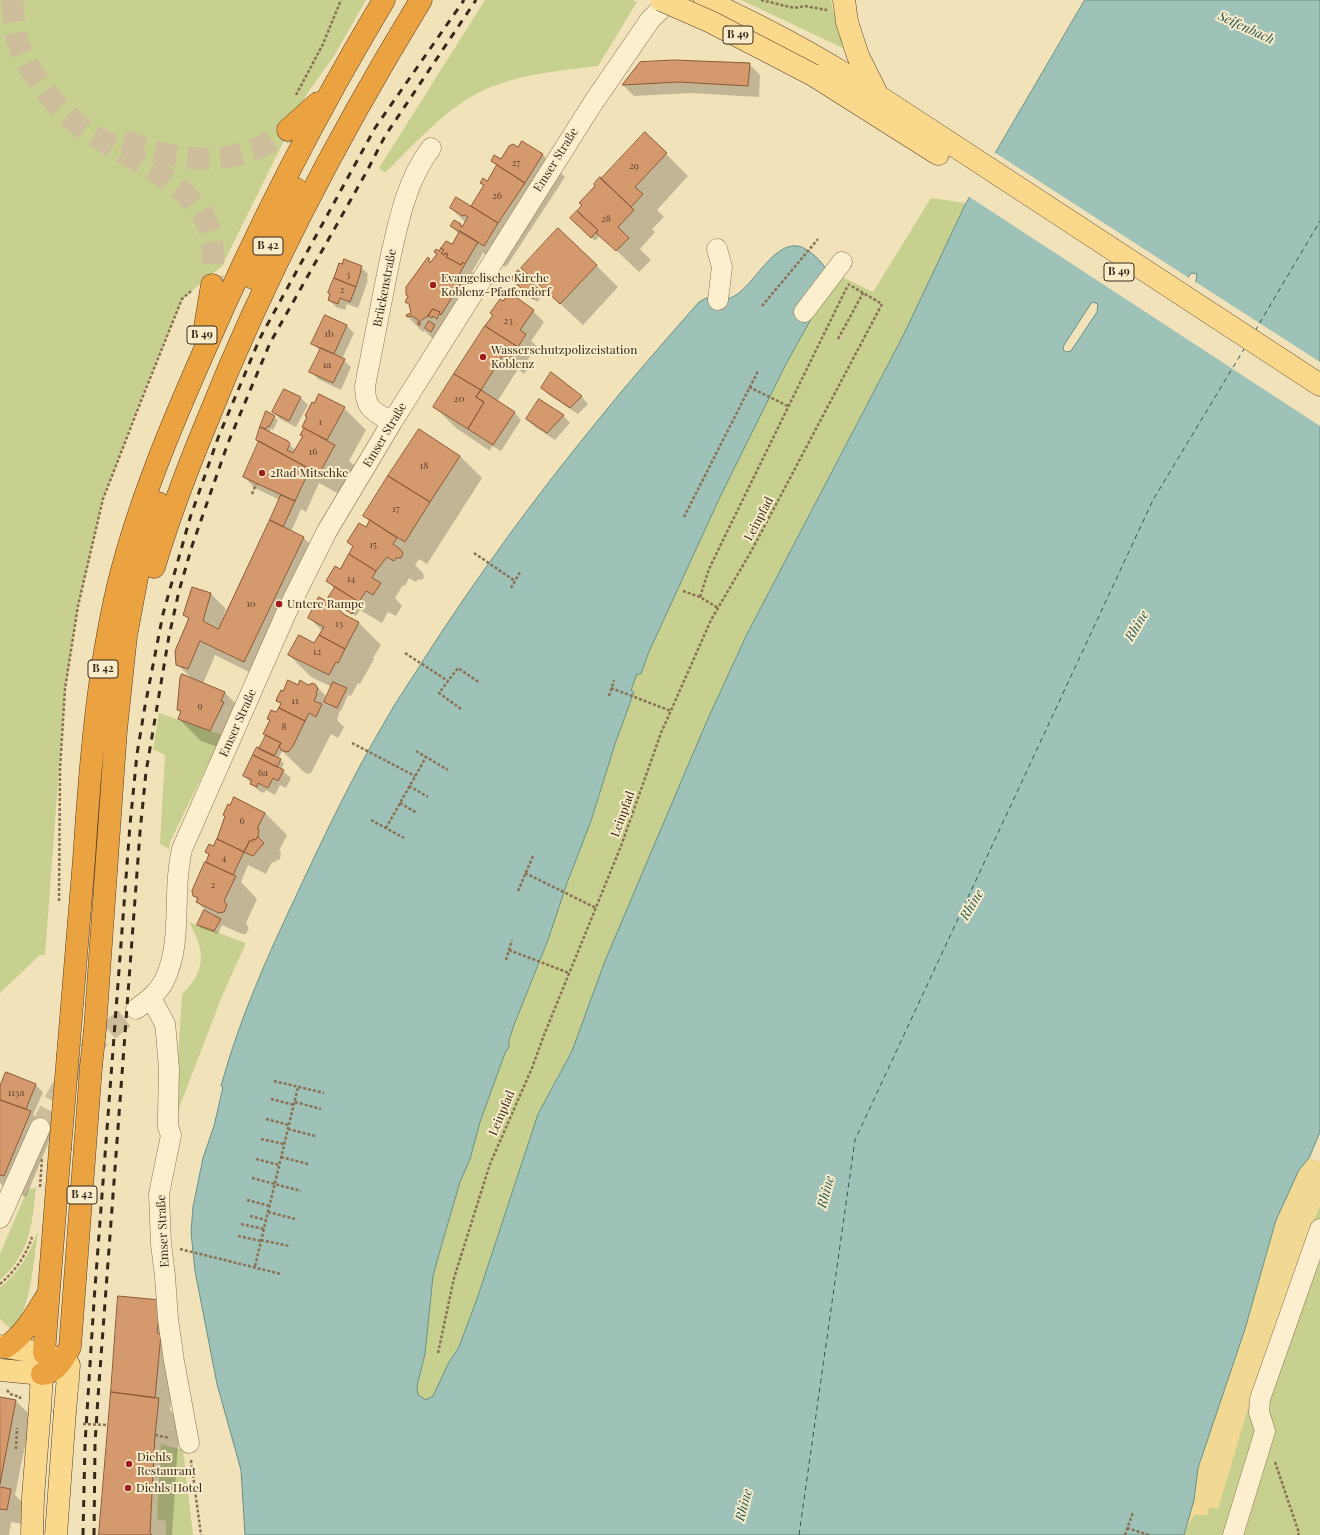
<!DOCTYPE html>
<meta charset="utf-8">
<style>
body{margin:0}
canvas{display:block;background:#f2e2ba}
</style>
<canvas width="1320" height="1535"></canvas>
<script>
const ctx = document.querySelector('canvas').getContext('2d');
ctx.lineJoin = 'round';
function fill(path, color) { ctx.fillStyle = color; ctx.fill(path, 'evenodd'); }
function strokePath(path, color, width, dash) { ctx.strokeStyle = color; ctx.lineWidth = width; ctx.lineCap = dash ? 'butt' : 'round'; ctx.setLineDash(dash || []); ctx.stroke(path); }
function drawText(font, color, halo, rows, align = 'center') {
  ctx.font = font + ' "Playfair Display",serif'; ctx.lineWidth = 4; ctx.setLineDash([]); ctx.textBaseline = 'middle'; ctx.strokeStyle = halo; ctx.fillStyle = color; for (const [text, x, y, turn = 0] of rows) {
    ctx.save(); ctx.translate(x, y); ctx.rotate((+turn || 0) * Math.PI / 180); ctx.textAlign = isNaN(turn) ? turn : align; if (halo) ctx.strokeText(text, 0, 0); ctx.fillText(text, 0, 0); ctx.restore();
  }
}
fill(new Path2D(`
 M 0,0 L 366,0 L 334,56 L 307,94 L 222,266 L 182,299 L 142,396 L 103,498 L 78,606 L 65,689 L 45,955 L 40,955 L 0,993 Z
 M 485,0 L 633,0 L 637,2 L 598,66 C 565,70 531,73 499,84 C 453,99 419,140 385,173 L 379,168 Z
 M 741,0 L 831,0 L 833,11 L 845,49 Z
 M 931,198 L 966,203 L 904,334 L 747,634 L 706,723 L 572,1051 L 538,1114 L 478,1296 L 459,1347 L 449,1362 L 433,1396 L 426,1400 L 418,1395 L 417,1386 L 425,1354 L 433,1276 L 439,1254 L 460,1182 L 470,1159 L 480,1122 L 505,1053 L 509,1047 L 509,1040 L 514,1025 L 548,940 L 567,883 L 591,821 L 615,744 L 634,692 L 631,690 L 637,674 L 641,674 L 648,654 L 720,497 L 786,364 L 801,338 L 804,312 L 826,269 L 873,292 Z
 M 159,713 L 222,735 L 170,842 L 169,849 L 160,844 L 165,755 L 153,749 Z
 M 189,922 L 246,943 L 222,996 L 176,1116 L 175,1106 L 182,994 C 207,970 205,951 189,922 Z
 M 1309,1158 L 1320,1162 L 1320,1535 L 1184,1535 Z
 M 36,1188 C 32,1225 30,1254 0,1280 L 0,1254 L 26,1193 L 29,1189 Z
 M 38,1231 C 33,1264 32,1303 13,1331 L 0,1319 L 0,1287 C 20,1272 29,1254 38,1231 Z
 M 161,1444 L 183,1450 L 193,1535 L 166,1535 L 166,1521 L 157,1519 Z`), '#c7d08e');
fill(new Path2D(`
 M 1309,1158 L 1320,1162 L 1320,1205 L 1295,1271 L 1254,1388 L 1218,1509 L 1210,1507 L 1207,1515 L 1194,1515 L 1186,1529 L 1194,1500 L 1198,1468 L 1245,1329 L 1276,1220 L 1299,1170 Z`), '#f1d994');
const water = new Path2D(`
 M 1085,0 L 1320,0 L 1320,1132 L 1309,1158 L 1299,1170 L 1276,1220 L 1245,1329 L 1198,1468 L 1194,1500 L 1184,1535 L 245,1535 L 241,1470 L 217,1384 L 195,1271 L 191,1232 L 193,1207 L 203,1158 L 214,1126 L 223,1087 L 221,1086 C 239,1020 267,957 296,896 C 324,836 353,775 387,718 C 398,698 412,679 424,659 C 478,575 536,496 599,419 C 631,379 665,341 699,302 C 701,301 704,299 707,298 C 718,295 720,305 736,295 C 756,283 779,231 807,250 C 815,255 821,261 826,269 L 804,312 L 811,319 L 786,364 L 720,497 L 648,654 L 641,674 L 637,674 L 631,690 L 634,692 L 615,744 L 591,821 L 567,883 L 548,940 L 514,1025 L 509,1040 L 509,1047 L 505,1053 L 480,1122 L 470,1159 L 460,1182 L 439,1254 L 433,1276 L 425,1354 L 417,1386 L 418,1395 L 426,1400 L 433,1396 L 449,1362 L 459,1347 L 478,1296 L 538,1114 L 572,1051 L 605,961 L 706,723 L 747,634 L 904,334 L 966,203 ZM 1192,273 L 1197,274 L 1196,281 L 1170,322 L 1164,323 L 1162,316 L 1189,276 ZM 1093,302 L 1098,304 L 1097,312 L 1071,351 L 1065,352 L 1063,349 L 1064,345 L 1090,305 Z`);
fill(water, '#9fc2b8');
strokePath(water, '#669086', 1);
fill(new Path2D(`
 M 994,152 L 1189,278 L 1164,317 L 1165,321 L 1169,320 L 1194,281 L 1320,362 L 1320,426 L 968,196 Z`), '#f2e2ba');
fill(new Path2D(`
 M 640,63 L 749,64 L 760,75 L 759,97 L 691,93 L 634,96 L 623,85 Z
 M 645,133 L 688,176 L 657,210 L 664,217 L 652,229 L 655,232 L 640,249 L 651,260 L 639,272 L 600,235 L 595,241 L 571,218 L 583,205 L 601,180 Z
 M 522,142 L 543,155 L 565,177 L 506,267 L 483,253 L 472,272 L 480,280 L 434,340 L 425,331 L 423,332 L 408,317 L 412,314 L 410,306 L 406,302 L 428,259 L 432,262 L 439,252 L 452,246 L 459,234 L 451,226 L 461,224 L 463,227 L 466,223 L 451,208 L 471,207 L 485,186 L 481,183 L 487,182 L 498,166 L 492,161 L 501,160 L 518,149 Z
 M 596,265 L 618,287 L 583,325 L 522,268 Z
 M 361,267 L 368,274 L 367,278 L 368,280 L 358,308 L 347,304 L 345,310 L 336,307 L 329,300 L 331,295 L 329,293 Z
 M 518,272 L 543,295 L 537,302 L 515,283 Z
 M 533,311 L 544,322 L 531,341 L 537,346 L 528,359 L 532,362 L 524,374 L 518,369 L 497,402 L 514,412 L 521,420 L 501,451 L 492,446 L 490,451 L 456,428 L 434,406 Z
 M 325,316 L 347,326 L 354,333 L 342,359 L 351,367 L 341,390 L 318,379 L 311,371 L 320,351 L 313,343 Z
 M 542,388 L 581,396 L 588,404 L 578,414 L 549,395 Z
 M 284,390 L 301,398 L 308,405 L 296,427 L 280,419 L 273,412 Z
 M 344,408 L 366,430 L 349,461 L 356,467 L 341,495 L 319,483 L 306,512 L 301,509 L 291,532 L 304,538 L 318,552 L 259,677 L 215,655 L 203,684 L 225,693 L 247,715 L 232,752 L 201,741 L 179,719 L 181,712 L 178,709 L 192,679 L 177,664 L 189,619 L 184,614 L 192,589 L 211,594 L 226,609 L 223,617 L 224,617 L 280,500 L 255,488 L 244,477 L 260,442 L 257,440 L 267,413 L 278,420 L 273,430 L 271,429 L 269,432 L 287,442 L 296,451 L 303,436 L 305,429 L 303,427 Z
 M 563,415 L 570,423 L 555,440 L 535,427 L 527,419 Z
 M 460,456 L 482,478 L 427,564 L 419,559 L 415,565 L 423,573 L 424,578 L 421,580 L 418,579 L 416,582 L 409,578 L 405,586 L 403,585 L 395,598 L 402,606 L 396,616 L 388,612 L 382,623 L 360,610 L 356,616 L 333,601 L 329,598 L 335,589 L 327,581 L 340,570 L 354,547 L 348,542 L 366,528 L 370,522 L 364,516 Z
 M 338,609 L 345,615 L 359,623 L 381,645 L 373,658 L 374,659 L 360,684 L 358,683 L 351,696 L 348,695 L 341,711 L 340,710 L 337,720 L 344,727 L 338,738 L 331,734 L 311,773 L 308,774 L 304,772 L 282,751 L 278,759 L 284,763 L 281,770 L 291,778 L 286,788 L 280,785 L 275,795 L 266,790 L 264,793 L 259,791 L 244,776 L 267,736 L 264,734 L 270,721 L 268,718 L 277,714 L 281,705 L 277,700 L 284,692 L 298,686 L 316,686 L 327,697 L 332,687 L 311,677 L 289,655 L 315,644 L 322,631 L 309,617 Z
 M 265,813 L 287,835 L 279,851 L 281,852 L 280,859 L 277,861 L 276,860 L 274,863 L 272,862 L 266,874 L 248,865 L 241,882 L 257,899 L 246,923 L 249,928 L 246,934 L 242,934 L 222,925 L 218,934 L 201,928 L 198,925 L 209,914 L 197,902 L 198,900 L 194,896 L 210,865 L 207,862 L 210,856 L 206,852 Z
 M 7,1073 L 36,1085 L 43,1092 L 33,1115 L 52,1134 L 26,1197 L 7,1190 L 0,1183 L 0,1089 Z
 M 160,1301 L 176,1349 L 170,1410 L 181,1421 L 177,1457 L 172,1535 L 100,1535 Z
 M 0,1398 L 16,1401 L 31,1416 L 15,1495 L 25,1505 L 22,1524 L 11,1522 L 9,1535 L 0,1535 Z`), '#0003');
strokePath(new Path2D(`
 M 1255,331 L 1320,221
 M 799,1535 L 855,1140 L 1153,500 L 1244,349`), '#275956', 1, [5, 4]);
const building = new Path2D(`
 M 674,60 L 750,63 L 748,86 L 679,82 L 622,85 L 640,62 Z
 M 645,132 L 667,153 L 635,187 L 643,194 L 631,207 L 601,179 Z
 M 522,141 L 543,154 L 525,183 L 491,161 L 494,155 L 501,159 L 509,146 L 513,144 L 518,147 Z
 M 497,165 L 525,183 L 498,223 L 471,206 L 484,185 L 480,183 L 483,178 L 487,181 Z
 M 600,177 L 634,210 L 618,227 L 629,238 L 616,251 L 596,233 L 598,230 L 577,211 L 582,205 L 579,203 L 595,186 L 594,184 Z
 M 456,197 L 498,223 L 484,246 L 450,226 L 454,220 L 461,224 L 460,226 L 462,227 L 468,217 L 464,215 L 463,216 L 450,208 Z
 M 577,211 L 598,230 L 591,238 L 570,218 Z
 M 558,228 L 597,265 L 560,304 L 521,268 Z
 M 460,231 L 478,242 L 465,264 L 463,262 L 461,265 L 446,257 L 448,254 L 445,253 L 444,255 L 441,253 L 444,250 L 441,248 L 446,241 L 452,244 Z
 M 441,248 L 444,250 L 441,253 L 444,255 L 445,253 L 448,254 L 446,257 L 461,265 L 463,262 L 465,264 L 459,275 L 462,277 L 464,274 L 466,275 L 441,315 L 439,313 L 440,312 L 433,309 L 428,316 L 420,321 L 420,325 L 418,325 L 418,320 L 412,316 L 407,317 L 406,315 L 411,313 L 409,304 L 405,302 L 408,296 L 406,295 L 406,287 L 428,257 L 430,259 L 428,261 L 430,263 L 437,254 L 434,252 L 436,249 L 439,251 Z
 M 344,259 L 362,266 L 360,271 L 361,271 L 356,287 L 334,278 L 339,263 L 342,264 Z
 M 518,270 L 541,291 L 533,299 L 511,279 Z
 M 334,278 L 356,287 L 350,302 L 340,298 L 338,304 L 328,300 L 330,294 L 328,293 Z
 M 509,292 L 534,310 L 520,330 L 526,334 L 518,347 L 485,326 L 493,315 L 490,313 L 500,299 L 503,301 Z
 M 433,309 L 440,312 L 437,319 L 433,316 L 432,318 L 428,316 Z
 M 325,315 L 347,325 L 334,354 L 311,344 Z
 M 429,321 L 435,325 L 431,332 L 425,328 Z
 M 485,326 L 518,347 L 509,359 L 503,355 L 481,390 L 454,374 Z
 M 321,348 L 345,359 L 333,383 L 309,372 Z
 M 551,372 L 582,396 L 570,408 L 541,388 Z
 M 454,374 L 481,390 L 476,397 L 484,402 L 468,429 L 433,407 Z
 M 284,389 L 301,397 L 289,421 L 272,412 Z
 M 481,390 L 515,412 L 493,445 L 468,429 L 484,402 L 476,397 Z
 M 319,394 L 345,407 L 327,440 L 302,427 L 307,417 L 305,416 L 312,402 L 314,403 Z
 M 539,399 L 564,415 L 547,433 L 526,419 Z
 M 266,411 L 275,416 L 269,427 L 268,426 L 266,429 L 260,427 Z
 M 260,427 L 288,441 L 290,444 L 287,450 L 293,453 L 303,436 L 300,435 L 304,428 L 335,445 L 319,474 L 256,440 Z
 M 419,429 L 460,456 L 430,502 L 388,476 Z
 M 259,441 L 310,469 L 295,501 L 243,477 Z
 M 388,476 L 430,502 L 405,542 L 363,516 Z
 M 281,495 L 295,501 L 283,527 L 270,520 Z
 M 270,520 L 304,537 L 244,662 L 200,641 L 188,669 L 176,665 L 175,651 L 189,618 L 183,615 L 192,587 L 211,593 L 203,621 L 218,629 Z
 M 370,520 L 397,538 L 393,544 L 401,550 L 403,553 L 401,558 L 396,558 L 394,561 L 387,557 L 376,571 L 349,554 L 353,546 L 347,542 L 359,523 L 366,527 Z
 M 349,554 L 376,571 L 372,578 L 381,583 L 373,595 L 366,591 L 359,602 L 326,581 L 335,566 L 340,569 Z
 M 335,587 L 359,602 L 352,614 L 328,598 Z
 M 319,597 L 339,608 L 338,609 L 345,615 L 359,622 L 345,649 L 319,635 L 324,627 L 308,618 Z
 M 299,635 L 314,643 L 319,635 L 345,649 L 338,663 L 336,662 L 329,675 L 288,655 Z
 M 182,674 L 225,692 L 221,701 L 224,702 L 210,731 L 178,719 L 181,711 L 177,710 L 180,678 Z
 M 288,680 L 298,685 L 300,680 L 308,685 L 313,683 L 316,685 L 318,689 L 316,693 L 317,694 L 314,701 L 322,704 L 316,717 L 309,713 L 305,721 L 279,708 L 281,703 L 276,701 L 277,698 L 281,690 L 283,691 Z
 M 333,682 L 347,688 L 337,708 L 324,702 Z
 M 279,708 L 305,721 L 293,746 L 289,751 L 286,752 L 281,750 L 279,746 L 281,743 L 263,734 L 270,720 L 267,719 L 271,710 L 276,712 Z
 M 266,735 L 281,743 L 274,756 L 259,749 Z
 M 257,747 L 281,759 L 277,767 L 253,755 Z
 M 253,755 L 284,770 L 278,781 L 273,778 L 268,788 L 258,783 L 257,787 L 250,784 L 252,780 L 243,776 Z
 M 234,797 L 265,813 L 257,829 L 259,829 L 258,837 L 255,840 L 253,839 L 252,842 L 250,840 L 244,852 L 217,839 L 225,816 L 223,815 L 228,804 L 230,805 Z
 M 258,837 L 264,843 L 253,856 L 244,852 L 250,840 L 252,842 L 253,839 L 255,840 Z
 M 217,839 L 244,852 L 233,875 L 206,862 L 209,854 L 205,852 L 209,844 L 213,846 Z
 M 205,862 L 236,876 L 224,901 L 227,905 L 224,912 L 219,913 L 196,902 L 198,898 L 193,896 L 192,891 Z
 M 204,910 L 221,919 L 214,931 L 197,925 Z
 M 6,1072 L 36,1084 L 26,1109 L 0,1100 L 0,1086 Z
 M 0,1100 L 31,1111 L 4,1176 L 0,1175 Z
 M 118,1296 L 161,1300 L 157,1333 L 161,1334 L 155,1398 L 111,1392 Z
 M 111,1392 L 159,1398 L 155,1435 L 150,1533 L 152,1535 L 99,1535 Z
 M 0,1397 L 16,1400 L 0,1484 Z
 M 0,1487 L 11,1489 L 7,1510 L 0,1509 Z`);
fill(building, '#d4996c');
strokePath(building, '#8b5937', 1);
strokePath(new Path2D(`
 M 40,1128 C 52,1104 64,1080 81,1059 C 95,1040 118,1024 136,1009`), '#cdbd9a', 20, [20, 10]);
strokePath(new Path2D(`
 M 12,0 C 13,15 14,30 19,45 C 30,75 56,109 83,128 C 101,140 121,151 140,162 C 165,177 191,193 205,219 C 215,239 214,263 212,285
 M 124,140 C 166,159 212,166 256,149 C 267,144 278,137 288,130`), '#cdbd9a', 22, [22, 11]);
const minor = new Path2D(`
 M 717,249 L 722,267 L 718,300
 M 804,312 L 842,262
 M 392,422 C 373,411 365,409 365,386 C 373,345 381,304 389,264 C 398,223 406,181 431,148
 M 151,998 L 165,1024 L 166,1033 L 169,1069 L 168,1115 L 168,1127 L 171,1135 L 159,1194 L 161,1244 L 165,1276 L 168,1319 L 174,1361 L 189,1443
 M 136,1009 C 147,1001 158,993 164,981 C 180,950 175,910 178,876 C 179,867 180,858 182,849 L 287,611 L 327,531 L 392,422 L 593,103 L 650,20 L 670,0
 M 0,1218 L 40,1128
 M 1233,1535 L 1265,1431 L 1259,1412 L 1260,1399 L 1320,1229`);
const major = new Path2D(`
 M 705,0 C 752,22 799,46 843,73 L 1320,385
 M 844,0 L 847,22 L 858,56 L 878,96
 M 813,75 L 938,154
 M 0,1346 L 48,1354 L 56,1361 L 68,1380
 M 0,1370 L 42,1374
 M 40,1408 L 43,1356
 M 65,1411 L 69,1365`);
const highway = new Path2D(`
 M 288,130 L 318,103
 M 253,278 L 296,189
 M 205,327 L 212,285
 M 154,567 C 169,517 188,467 208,419 C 266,273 339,134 421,0
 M 95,1029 L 116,730 L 126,636 L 138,572 L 158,503
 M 68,1054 C 73,989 79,924 84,859 C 90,768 97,675 118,586 C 138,504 171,426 205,349 C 257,229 316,113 384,0
 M 6,1347 C 25,1334 35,1315 47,1296
 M 44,1353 L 60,1149
 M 42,1374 C 56,1373 64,1358 70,1347 L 91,1067`);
strokePath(minor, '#8a7153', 21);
strokePath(major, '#563e28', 23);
strokePath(highway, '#563e28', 23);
strokePath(new Path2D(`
 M 761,0 L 794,8 L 805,6 L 827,10
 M 296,95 L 323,44 L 341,0
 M 762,306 L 818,239
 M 838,339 L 863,293
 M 749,387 L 788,406
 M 252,494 L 256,484
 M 684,517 L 758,371
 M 474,553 L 515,581
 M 511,588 L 520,572
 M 683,591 L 700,597 L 718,608
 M 700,597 L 709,569 L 724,538 L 847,287
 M 405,653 L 448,681
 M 611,688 L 671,711
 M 609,696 L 614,680
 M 461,709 L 439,693 L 458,668 L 480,683
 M 352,743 L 415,776
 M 416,751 L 448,770
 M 409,786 L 428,797
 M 400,803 L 417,813
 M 371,820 L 404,838
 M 386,828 L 426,757
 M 525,873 L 596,908
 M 518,891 L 533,856
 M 59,901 L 60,769 L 65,689 L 78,606 L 103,499 L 143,396 L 182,299 L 191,291
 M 509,950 L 569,973
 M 506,960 L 512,940
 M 274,1081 L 324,1093
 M 271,1099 L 294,1105
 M 295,1102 L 321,1109
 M 266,1119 L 289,1125
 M 288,1129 L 315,1136
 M 261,1139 L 284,1144
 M 281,1157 L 308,1164
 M 256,1159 L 279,1165
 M 252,1178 L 301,1191
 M 247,1200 L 270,1206
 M 268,1212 L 295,1219
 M 250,1216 L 266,1220
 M 241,1224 L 264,1229
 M 238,1236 L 261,1241
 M 261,1240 L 289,1246
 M 180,1249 L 281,1274
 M 255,1266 L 298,1087
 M 0,1284 C 15,1271 26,1256 32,1237
 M 438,1353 L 454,1278 L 490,1164 L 532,1068 L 544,1035 L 621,846 L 661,733 L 711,620 L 753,548 L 882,304 L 848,284
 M 7,1390 L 10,1394 L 20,1397 L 20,1399
 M 83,1424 L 108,1425
 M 155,1435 L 170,1438
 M 16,1449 L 17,1428
 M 191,1460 L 201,1535
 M 1275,1462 L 1299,1533 L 1298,1535
 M 1127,1528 L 1149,1535
 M 1125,1535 L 1133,1512`), '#8a7153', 2.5, [3, 2]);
strokePath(minor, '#fcefce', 20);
strokePath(major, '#fad98d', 22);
strokePath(highway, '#eba241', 22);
strokePath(new Path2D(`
 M 83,1535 L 85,1444 L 94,1301 L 130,825 L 137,754 L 145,706 L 163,614 L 190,518 L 218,438 L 260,338 L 375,128 L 464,0
 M 94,1535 L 95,1444 L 98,1397 L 140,832 L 146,772 L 169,636 L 179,591 L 192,546 L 228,443 L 270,343 L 367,171 L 385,136 L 476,0`), '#37281a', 3, [7, 7]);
const majorBridge = new Path2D(`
 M 661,0 L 711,22 L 813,75
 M 32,1535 L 33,1497 L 40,1408
 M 56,1535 L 65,1411`);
const highwayBridge = new Path2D(`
 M 91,1067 L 95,1029
 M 60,1149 L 68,1054`);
strokePath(majorBridge, '#563e28', 23, []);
strokePath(highwayBridge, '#563e28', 23, []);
strokePath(new Path2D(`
 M 40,1187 L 42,1158`), '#8a7153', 2.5, [3, 2]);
strokePath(majorBridge, '#fad98d', 22);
strokePath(highwayBridge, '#eba241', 22);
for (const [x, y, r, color] of [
 [433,285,4,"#9e1e1e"],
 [483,357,4,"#9e1e1e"],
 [262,473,4,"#9e1e1e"],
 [279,604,4,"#9e1e1e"],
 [129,1464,4,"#9e1e1e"],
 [128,1488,4,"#9e1e1e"]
]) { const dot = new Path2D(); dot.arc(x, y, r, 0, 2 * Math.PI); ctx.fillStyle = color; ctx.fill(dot); strokePath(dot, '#f8ecca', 1.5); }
drawText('10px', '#5e442e', null, [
 ["27",516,163],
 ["29",634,166],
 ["26",497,196],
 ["28",606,219],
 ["3",348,275],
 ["2",342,290],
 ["23",508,321],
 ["1b",329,334],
 ["1a",327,365],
 ["20",459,399],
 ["1",320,422],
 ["16",313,452],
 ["18",424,466],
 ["17",396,509],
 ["15",373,545],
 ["14",351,579],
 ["10",251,604],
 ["13",339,624],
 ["12",317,652],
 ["11",295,701],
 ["9",200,706],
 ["8",284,727],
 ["6a",263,773],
 ["6",242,821],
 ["4",224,858],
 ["2",213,885],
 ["113a",16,1093]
]);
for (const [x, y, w] of [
 [738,35,30],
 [268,246,30],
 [1119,272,30],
 [202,335,30],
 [103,669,30],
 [82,1195,30]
]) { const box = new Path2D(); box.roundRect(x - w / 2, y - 9, w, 18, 3); ctx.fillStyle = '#f8ecca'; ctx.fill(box); strokePath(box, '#37281a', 1); }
drawText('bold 11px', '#37281a', null, [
 ["B 49",738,35],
 ["B 42",268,246],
 ["B 49",1119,272],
 ["B 49",202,335],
 ["B 42",103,669],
 ["B 42",82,1195]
]);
drawText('12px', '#37281a', '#f8ecca', [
 ["Emser Straße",556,160,-58],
 ["Brückenstraße",385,288,-79],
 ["Emser Straße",385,435,-59],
 ["Leinpfad",759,519,-62],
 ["Emser Straße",238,723,-66],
 ["Leinpfad",623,814,-70],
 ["Leinpfad",502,1113,-67],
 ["Emser Straße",163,1231,-93]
]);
drawText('12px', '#37281a', '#f8ecca', [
 ["Evangelische Kirche",441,278],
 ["Koblenz-Pfaffendorf",441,292],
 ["Wasserschutzpolizeistation",491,350],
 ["Koblenz",491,364],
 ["2Rad Mitschke",270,473],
 ["Untere Rampe",287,604],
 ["Diehls",137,1457],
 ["Restaurant",137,1471],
 ["Diehls Hotel",136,1488]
], 'left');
drawText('italic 13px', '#275956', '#f8ecca', [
 ["Seifenbach",1246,28,25],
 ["Rhine",1137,626,-59],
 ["Rhine",972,905,-59],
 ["Rhine",826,1192,-75],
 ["Rhine",744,1505,-75]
]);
</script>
